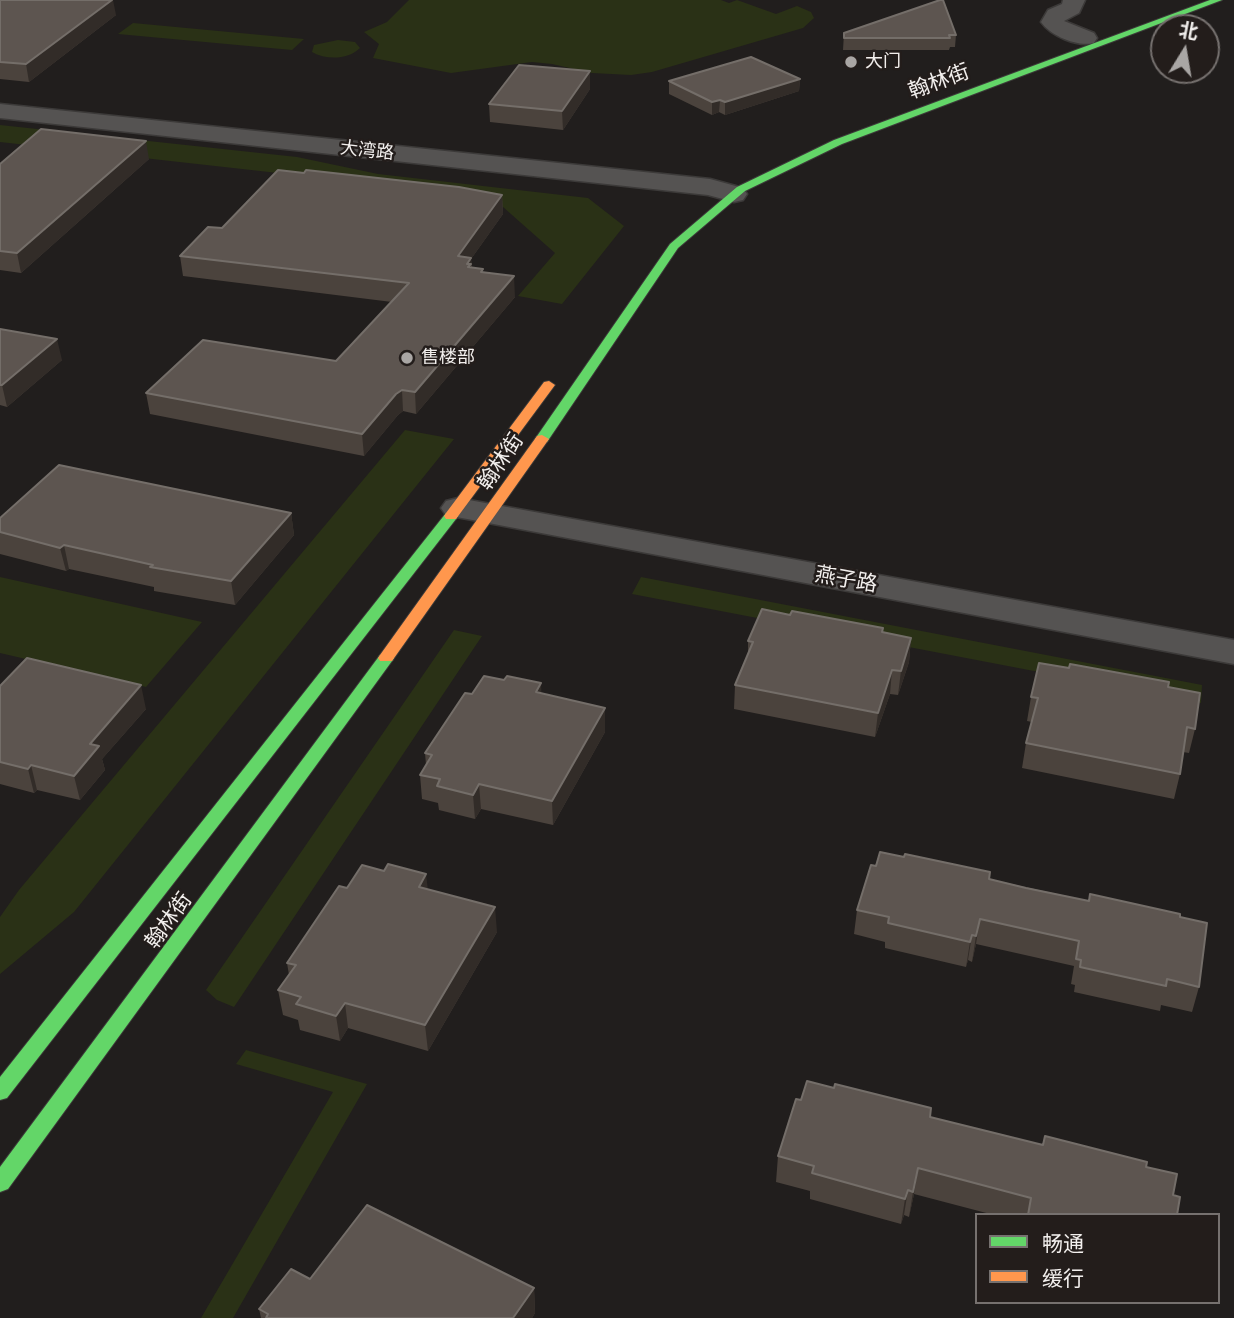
<!DOCTYPE html>
<meta charset="utf-8">
<style>
body{margin:0}
#map{position:relative;width:1234px;height:1318px;overflow:hidden;background:#211e1d;font-family:"IBM Plex Serif","Noto Sans SC",serif}
canvas{display:block}
.legend{position:absolute;left:975px;top:1213px;width:245px;height:91px;box-sizing:border-box;background:#231d1b;border:2px solid #76716f;margin:0;padding:9px 12px;list-style:none;font-size:21px;color:#f2efed}
.legend li{display:flex;align-items:center;gap:14px;height:35px}
.legend b{width:35px;border:2px solid #76716f}
.north{position:absolute;left:1150px;top:14px;width:70px;height:70px;box-sizing:border-box;background:#231d1b;border:2px solid #76716f;border-radius:50%;rotate:11deg;font-size:19px;font-weight:700;line-height:28px;text-align:center;color:#f2efed}
.north::after{content:'';display:block;margin:auto;width:24px;height:32px;background:#a9a6a4;clip-path:polygon(50% 0,100% 100%,50% 72%,0 100%)}
</style>
<div id="map">
<canvas width="1234" height="1318"></canvas>
<ul class="legend">
<li><b style="height:9px;background:#63d668"></b>畅通</li>
<li><b style="height:9px;background:#ff974d"></b>缓行</li>
</ul>
<div class="north">北</div>
</div>
<script>
const ctx = document.querySelector('canvas').getContext('2d');
ctx.lineJoin = 'round';
function fill(path, color) { ctx.fillStyle = color; ctx.fill(path, 'evenodd'); }
function strokePath(path, color, width, dash) { ctx.strokeStyle = color; ctx.lineWidth = width; ctx.lineCap = dash ? 'butt' : 'round'; ctx.setLineDash(dash || []); ctx.stroke(path); }
function drawText(font, color, halo, rows, align = 'center') {
  ctx.font = font + ' "IBM Plex Serif","Noto Sans SC",serif'; ctx.lineWidth = 5; ctx.setLineDash([]); ctx.textBaseline = 'middle'; ctx.strokeStyle = halo; ctx.fillStyle = color; for (const [text, x, y, turn = 0] of rows) {
    ctx.save(); ctx.translate(x, y); ctx.rotate((+turn || 0) * Math.PI / 180); ctx.textAlign = isNaN(turn) ? turn : align; if (halo) ctx.strokeText(text, 0, 0); ctx.fillText(text, 0, 0); ctx.restore();
  }
}
fill(new Path2D(`
 M 409,0 L 721,0 L 729,3 L 737,0 L 776,14 L 797,6 L 811,12 L 814,18 L 803,28 L 652,72 L 631,75 L 592,73 L 552,64 L 532,62 L 451,73 L 373,58 L 379,44 L 364,32 L 387,22 Z
 M 133,23 L 304,39 L 292,50 L 118,34 Z
 M 338,40 L 355,42 L 360,48 C 348,60 326,60 312,52 L 314,45 Z
 M 0,125 L 297,157 L 378,174 L 588,198 L 624,226 L 562,304 L 518,296 L 555,253 L 503,207 L 359,191 L 278,173 L 0,142 Z
 M 405,430 L 454,439 L 74,912 L 0,974 L 0,917 L 19,890 Z
 M 0,577 L 202,622 L 146,687 L 0,653 Z
 M 641,577 L 1202,685 L 1201,703 L 632,594 Z
 M 454,630 L 482,636 L 234,1007 L 217,1000 L 206,990 Z
 M 246,1050 L 367,1084 L 233,1318 L 201,1318 L 333,1092 L 236,1064 Z`), '#2a3116');
const street = new Path2D(`
 M 1063,0 L 1085,0 L 1079,13 L 1064,21 L 1094,33 L 1097,38 L 1094,43 C 1077,47 1051,36 1041,22 L 1048,10 L 1062,4 Z
 M 0,104 L 710,179 L 743,188 L 747,194 L 743,200 L 734,202 L 708,195 L 0,118 Z
 M 458,498 L 1234,640 L 1234,664 L 446,515 L 441,508 L 446,501 Z`);
const fast = new Path2D(`
 M 1210,0 L 1222,0 L 842,144 L 745,191 L 678,248 L 547,442 L 537,442 L 535,439 L 670,244 L 737,187 L 834,140 Z
 M 451,512 L 456,513 L 458,516 L 456,519 L 7,1098 L 0,1100 L 0,1077 L 446,513 Z
 M 386,653 L 394,658 L 392,661 L 8,1189 L 0,1192 L 0,1167 L 380,655 Z`);
const slow = new Path2D(`
 M 549,381 L 555,385 L 456,519 L 446,519 L 444,516 L 446,513 L 544,382 Z
 M 542,435 L 549,439 L 392,661 L 380,661 L 378,658 L 380,655 L 537,436 Z`);
strokePath(street, '#3c3a39', 3);
strokePath(fast, '#3c3a39', 2);
strokePath(slow, '#3c3a39', 2);
fill(street, '#555352');
fill(fast, '#63d668');
fill(slow, '#ff974d');
fill(new Path2D(`
 M 0,0 L 116,15 L 29,82 L 0,79 Z
 M 844,33 L 956,35 L 955,47 L 950,47 L 949,50 L 843,50 Z
 M 800,79 L 799,91 L 725,115 L 719,112 L 712,115 L 669,94 L 669,81 Z
 M 590,89 L 563,130 L 490,122 L 489,104 Z
 M 149,159 L 21,273 L 0,270 L 0,164 Z
 M 502,195 L 503,214 L 471,259 L 472,268 L 484,273 L 515,297 L 416,414 L 403,411 L 398,415 L 364,456 L 150,414 L 146,393 L 336,361 L 392,302 L 183,276 L 180,256 L 222,228 Z
 M 0,329 L 62,360 L 7,407 L 0,405 Z
 M 291,513 L 294,535 L 235,605 L 154,591 L 154,587 L 69,569 L 66,571 L 0,554 L 0,518 Z
 M 883,628 L 883,633 L 911,638 L 909,662 L 898,695 L 890,694 L 875,737 L 734,709 L 735,685 L 748,656 L 748,641 Z
 M 504,680 L 541,683 L 541,694 L 605,732 L 553,825 L 481,809 L 475,819 L 439,810 L 438,803 L 422,799 L 420,775 L 426,765 L 425,753 L 472,694 Z
 M 0,686 L 146,709 L 102,759 L 105,770 L 80,800 L 37,790 L 34,793 L 0,784 Z
 M 1168,687 L 1195,729 L 1189,753 L 1183,752 L 1180,774 L 1174,799 L 1022,768 L 1026,743 L 1032,722 L 1027,721 L 1031,697 Z
 M 989,879 L 1089,901 L 1180,917 L 1199,987 L 1192,1012 L 1161,1005 L 1160,1011 L 1074,992 L 1075,985 L 1071,984 L 1074,966 L 976,944 L 972,962 L 968,960 L 966,967 L 885,948 L 885,942 L 854,934 L 857,910 Z
 M 347,888 L 428,889 L 497,932 L 428,1051 L 348,1028 L 340,1041 L 300,1030 L 298,1020 L 283,1015 L 278,990 L 289,975 L 287,963 Z
 M 801,1100 L 930,1117 L 1043,1145 L 1146,1167 L 1173,1195 L 1177,1215 L 994,1215 L 914,1194 L 909,1217 L 904,1215 L 901,1224 L 810,1199 L 810,1191 L 776,1182 L 778,1156 Z
 M 534,1288 L 535,1313 L 532,1318 L 261,1318 L 259,1309 Z`), '#4b433d');
fill(new Path2D(`
 M 112,0 L 113,0 L 116,15 L 29,82 L 26,64 Z
 M 590,71 L 590,89 L 563,130 L 562,111 Z
 M 800,79 L 799,91 L 725,115 L 725,102 Z
 M 720,100 L 719,112 L 712,115 L 712,102 Z
 M 146,141 L 149,159 L 21,273 L 17,253 Z
 M 502,195 L 503,214 L 471,259 L 472,285 L 458,256 Z
 M 514,276 L 515,297 L 416,414 L 415,392 Z
 M 57,339 L 62,360 L 7,407 L 2,385 Z
 M 402,390 L 403,411 L 398,415 L 364,456 L 362,434 L 396,394 Z
 M 291,513 L 294,535 L 235,605 L 231,581 Z
 M 64,545 L 69,569 L 66,571 L 60,548 Z
 M 911,638 L 909,662 L 898,695 L 901,671 Z
 M 892,670 L 890,694 L 875,737 L 878,713 Z
 M 541,683 L 542,707 L 536,692 Z
 M 141,685 L 146,709 L 102,759 L 105,770 L 80,800 L 74,776 L 90,744 Z
 M 605,708 L 605,732 L 553,825 L 552,801 Z
 M 31,765 L 37,790 L 34,793 L 28,769 Z
 M 479,784 L 481,809 L 475,819 L 473,795 Z
 M 426,874 L 429,899 L 419,887 Z
 M 495,907 L 497,932 L 428,1051 L 425,1025 Z
 M 980,919 L 976,944 L 972,962 L 976,936 Z
 M 972,935 L 968,960 L 966,967 L 970,942 Z
 M 345,1003 L 348,1028 L 340,1041 L 336,1016 Z
 M 918,1168 L 914,1194 L 909,1217 L 913,1192 Z
 M 908,1190 L 904,1215 L 901,1224 L 905,1199 Z
 M 534,1288 L 535,1313 L 532,1318 L 513,1318 Z`), '#322c28');
const building = new Path2D(`
 M 0,0 L 112,0 L 26,64 L 0,62 Z
 M 940,0 L 943,0 L 956,35 L 949,35 L 950,38 L 844,38 L 844,33 Z
 M 751,57 L 800,79 L 725,102 L 720,100 L 712,102 L 669,81 Z
 M 519,65 L 590,71 L 562,111 L 489,104 Z
 M 41,129 L 146,141 L 17,253 L 0,251 L 0,164 Z
 M 278,170 L 304,173 L 306,170 L 459,187 L 502,195 L 458,256 L 471,258 L 467,264 L 471,264 L 468,267 L 483,269 L 481,272 L 514,276 L 415,392 L 402,390 L 396,394 L 362,434 L 146,393 L 203,340 L 336,361 L 409,283 L 180,256 L 208,227 L 222,228 Z
 M 0,329 L 57,339 L 2,385 L 0,385 Z
 M 59,465 L 291,513 L 231,581 L 150,567 L 153,565 L 64,545 L 60,548 L 0,532 L 0,518 Z
 M 762,609 L 790,615 L 792,611 L 883,628 L 882,632 L 911,638 L 901,671 L 892,670 L 878,713 L 735,685 L 753,642 L 748,641 Z
 M 27,658 L 141,685 L 90,744 L 99,746 L 74,776 L 31,765 L 28,769 L 0,762 L 0,686 Z
 M 1039,663 L 1069,668 L 1070,664 L 1169,682 L 1168,687 L 1200,693 L 1195,729 L 1187,727 L 1180,774 L 1026,743 L 1038,698 L 1031,697 Z
 M 484,676 L 504,680 L 507,676 L 541,683 L 536,692 L 605,708 L 552,801 L 479,784 L 473,795 L 437,786 L 440,779 L 420,775 L 432,755 L 425,753 L 465,693 L 472,694 Z
 M 880,852 L 904,857 L 905,854 L 990,872 L 989,879 L 1026,888 L 1089,901 L 1090,894 L 1180,914 L 1180,917 L 1207,923 L 1199,987 L 1167,979 L 1166,986 L 1080,967 L 1081,960 L 1076,959 L 1079,941 L 980,919 L 976,936 L 972,935 L 970,942 L 888,923 L 889,917 L 857,910 L 871,865 L 876,866 Z
 M 388,864 L 426,874 L 419,887 L 495,907 L 425,1025 L 345,1003 L 336,1016 L 296,1004 L 301,997 L 278,990 L 296,965 L 287,963 L 339,886 L 347,888 L 362,865 L 384,871 Z
 M 807,1081 L 834,1088 L 835,1084 L 931,1108 L 930,1117 L 1043,1145 L 1045,1136 L 1147,1162 L 1146,1167 L 1177,1174 L 1173,1195 L 1180,1197 L 1177,1215 L 1028,1215 L 1031,1198 L 918,1168 L 913,1192 L 908,1190 L 905,1199 L 812,1173 L 814,1166 L 778,1156 L 796,1099 L 801,1100 Z
 M 367,1205 L 534,1288 L 513,1318 L 266,1318 L 268,1314 L 259,1309 L 291,1269 L 310,1279 Z`);
fill(building, '#5d5550');
strokePath(building, '#746e69', 2);
for (const [x, y, r, color] of [
 [851,62,7,"#a9a6a4"],
 [407,358,7,"#a9a6a4"]
]) { const dot = new Path2D(); dot.arc(x, y, r, 0, 2 * Math.PI); ctx.fillStyle = color; ctx.fill(dot); strokePath(dot, '#231d1b', 2.5); }
drawText('18px', '#f2efed', '#231d1b', [
 ["大门",865,62],
 ["售楼部",421,358]
], 'left');
drawText('18px', '#f2efed', '#231d1b', [
 ["大湾路",367,151,6]
]);
drawText('21px', '#f2efed', '#231d1b', [
 ["翰林街",939,82,-20],
 ["翰林街",501,462,-56],
 ["燕子路",846,580,10],
 ["翰林街",169,921,-54]
]);
</script>
